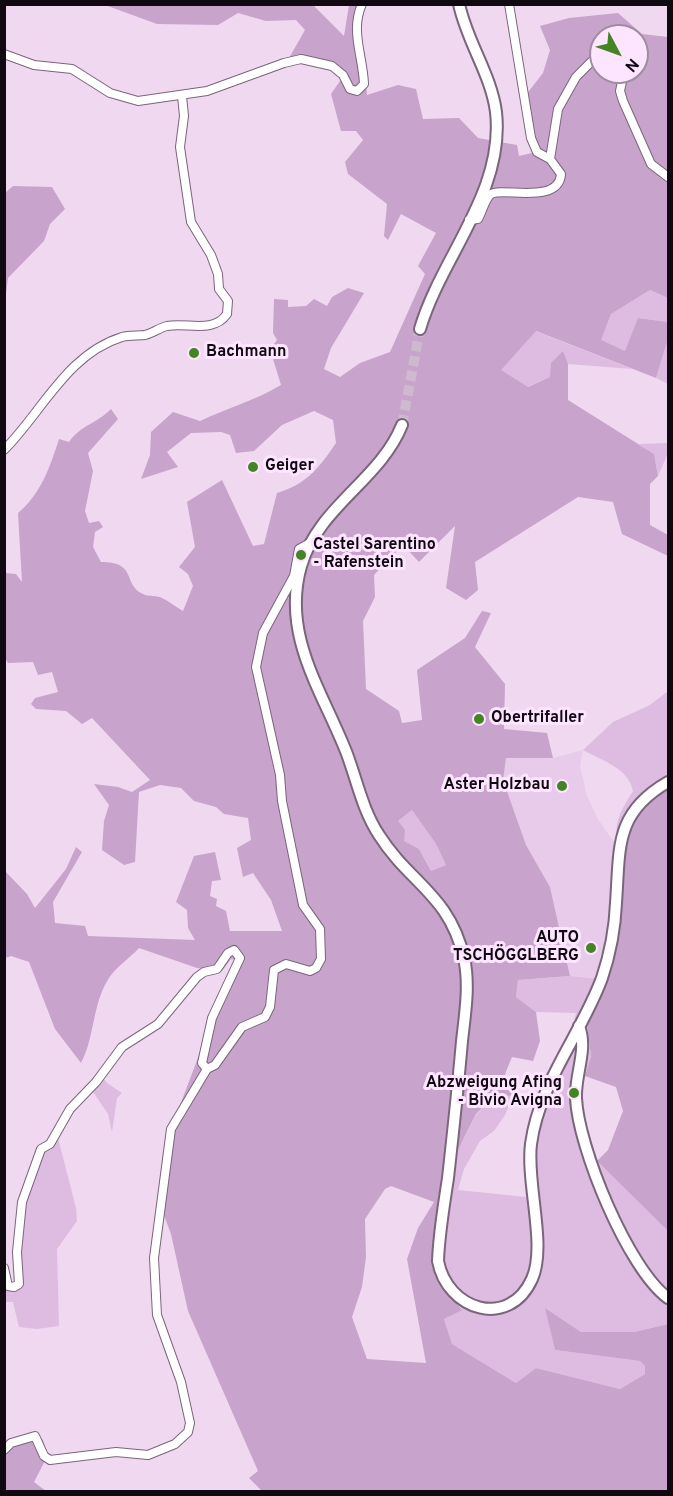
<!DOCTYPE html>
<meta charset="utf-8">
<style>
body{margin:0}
#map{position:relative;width:673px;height:1496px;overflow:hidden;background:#f0d8f1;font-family:Overpass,sans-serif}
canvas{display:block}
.frame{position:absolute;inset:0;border:6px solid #110911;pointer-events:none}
.north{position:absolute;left:589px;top:24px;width:60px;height:60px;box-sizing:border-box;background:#fde5ff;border:2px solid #9f8da0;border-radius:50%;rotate:131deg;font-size:16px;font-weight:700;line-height:24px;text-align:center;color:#110911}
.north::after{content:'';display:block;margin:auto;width:21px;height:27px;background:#448424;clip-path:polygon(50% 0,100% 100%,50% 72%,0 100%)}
</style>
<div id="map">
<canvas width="673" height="1496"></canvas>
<div class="frame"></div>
<div class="north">N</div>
</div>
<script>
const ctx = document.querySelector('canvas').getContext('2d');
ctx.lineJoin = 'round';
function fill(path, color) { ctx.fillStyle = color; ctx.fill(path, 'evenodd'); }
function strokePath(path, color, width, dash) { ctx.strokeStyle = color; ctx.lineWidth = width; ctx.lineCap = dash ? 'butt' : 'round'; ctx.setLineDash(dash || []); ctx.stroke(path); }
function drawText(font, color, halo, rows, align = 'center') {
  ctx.font = font + ' Overpass,sans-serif'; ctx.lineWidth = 6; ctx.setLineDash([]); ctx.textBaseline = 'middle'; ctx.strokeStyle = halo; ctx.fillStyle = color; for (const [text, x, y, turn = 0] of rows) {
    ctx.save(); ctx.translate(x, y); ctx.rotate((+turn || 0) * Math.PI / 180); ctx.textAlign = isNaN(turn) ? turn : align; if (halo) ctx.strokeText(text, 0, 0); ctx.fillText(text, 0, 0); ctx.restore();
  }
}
fill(new Path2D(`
 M 583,750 L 580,766 L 587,796 L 598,819 L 618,848 L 616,904 L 602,978 L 570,976 L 550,887 L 526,845 L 503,780 L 505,757 L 553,758 Z`), '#e8cbea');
fill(new Path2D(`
 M 650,290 L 668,298 L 668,322 L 639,318 L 625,351 L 600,341 L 611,314 Z
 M 535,331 L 632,369 L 568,364 L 563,352 L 550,377 L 527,387 L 500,370 Z
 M 668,339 L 668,453 L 658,476 L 654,454 L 639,444 L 667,443 L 668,384 L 656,378 Z
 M 668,691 L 668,785 L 619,843 C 612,823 622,809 633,791 C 628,767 602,761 583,750 L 613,722 L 650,705 Z
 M 412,810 L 436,844 L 446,865 L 431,871 L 419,849 L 403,841 L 398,821 Z
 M 570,976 L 605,979 L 587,1025 L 591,1056 L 580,1094 L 583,1127 L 597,1161 L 668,1231 L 668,1324 L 633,1332 L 581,1332 L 546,1309 L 555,1350 L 640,1361 L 645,1366 L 645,1374 L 620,1389 L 536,1368 L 516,1383 L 452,1344 L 444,1319 L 462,1309 L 444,1286 L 442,1260 L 453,1160 L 476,1115 L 495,1095 L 513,1096 L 505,1115 L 494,1131 L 480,1141 L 464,1169 L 458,1190 L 526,1197 C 521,1156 528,1118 547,1081 C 558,1058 571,1038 576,1013 L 536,1012 L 516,997 L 518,980 Z
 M 100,1074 L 107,1083 L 122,1093 L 117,1098 L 112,1132 L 108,1114 L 91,1089 Z
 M 57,1134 L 76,1208 L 77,1221 L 57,1249 L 59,1326 L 37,1329 L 19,1327 L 13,1302 L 5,1302 L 4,1268 L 8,1286 L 19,1283 C 21,1231 17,1173 57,1134 Z`), '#debbe1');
fill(new Path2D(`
 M 105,5 L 313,5 L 344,36 L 349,5 L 364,5 L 359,33 L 364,51 L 367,95 L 398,85 L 416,89 L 423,119 L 459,118 L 478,138 L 517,145 L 519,156 L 532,153 L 522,100 L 543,73 L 550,50 L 540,26 L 569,18 L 618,13 L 642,34 L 668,37 L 668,298 L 650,290 L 611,314 L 601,340 L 625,351 L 638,318 L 668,322 L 668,339 L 656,378 L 536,331 L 501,370 L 528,387 L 550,377 L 551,363 L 563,351 L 568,364 L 568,400 L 654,454 L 658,476 L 650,484 L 650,525 L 668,535 L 668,556 L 622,534 L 613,502 L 578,497 L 475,562 L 478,590 L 466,600 L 446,588 L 455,526 L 419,562 L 405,547 L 398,550 L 374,575 L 375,597 L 363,621 L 366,689 L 399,711 L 402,723 L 422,720 L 417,670 L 465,638 L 482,611 L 491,613 L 475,647 L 505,684 L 504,729 L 547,733 L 553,758 L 506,758 L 503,780 L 526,845 L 550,887 L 570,976 L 518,980 L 516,997 L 536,1012 L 540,1041 L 533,1061 L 512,1057 L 505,1074 L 513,1096 L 495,1095 L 476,1114 L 453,1160 L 442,1260 L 444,1286 L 462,1310 L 444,1319 L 452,1344 L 516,1383 L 536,1368 L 620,1389 L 645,1374 L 645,1366 L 640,1361 L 555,1350 L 545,1308 L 581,1332 L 634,1332 L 668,1324 L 668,1491 L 263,1492 L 249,1478 L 258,1471 L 188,1311 L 171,1234 L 162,1210 L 174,1121 L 235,960 L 231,959 L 222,971 L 197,968 L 139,948 C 130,958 116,967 109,978 C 92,1004 95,1037 81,1063 L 55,1029 L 29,962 L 11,956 L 5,958 L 5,871 L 27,894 L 35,908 L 66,869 L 76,847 L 82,852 L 53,902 L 55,923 L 85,926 L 88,936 L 195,940 L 188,928 L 187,910 L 176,902 L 194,856 L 215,852 L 221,880 L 212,881 L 210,896 L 217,899 L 216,906 L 226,911 L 230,931 L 282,931 L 271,900 L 253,873 L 243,877 L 237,848 L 251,840 L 248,818 L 224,814 L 216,807 L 194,801 L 181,788 L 160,785 L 139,792 L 135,862 L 124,865 L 102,850 L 104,821 L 109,805 L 94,784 L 118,787 L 132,792 L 150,780 L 92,718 L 82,724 L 66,711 L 36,709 L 31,704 L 35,698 L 58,692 L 52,672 L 38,675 L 33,662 L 8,663 L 5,658 L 5,573 L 16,574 L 22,582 L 18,513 C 41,494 50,467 59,439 L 69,442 C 81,425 96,424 111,409 L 118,419 L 88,453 L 93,471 L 85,511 L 89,523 L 99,521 L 103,527 L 95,532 L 93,547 L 101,562 C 138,562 122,584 143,594 C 149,597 156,595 162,598 C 169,601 176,607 183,611 L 193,586 L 188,574 L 179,567 L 195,547 L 187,502 L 222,480 L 253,546 L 264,544 L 277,493 C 307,484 319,468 336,443 L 333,420 L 314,411 L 282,425 L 254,451 L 236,453 L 230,435 L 221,432 L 191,433 L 167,452 L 178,467 L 141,479 L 150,455 L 151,432 L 173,412 L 200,421 C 228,408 256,400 281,385 L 270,349 L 277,340 L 273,333 L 274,299 L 288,300 L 288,307 L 306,306 L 314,299 L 327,306 L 332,297 L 348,288 L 364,293 L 331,348 L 324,369 L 340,377 L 360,363 L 390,352 L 425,274 L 418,266 L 436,233 L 401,214 L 388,240 L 384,236 L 387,204 L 348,174 L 345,162 L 363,140 L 356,131 L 341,131 L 331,94 L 342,78 L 328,67 L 289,58 L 305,30 L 296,20 L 266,21 L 238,13 L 218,25 L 157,24 ZM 601,36 L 637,36 L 637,72 L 601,72 ZM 412,810 L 436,844 L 446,865 L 431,871 L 419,849 L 404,841 L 405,830 L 398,821 ZM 391,1186 L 434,1202 L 418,1228 L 407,1259 L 426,1363 L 367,1359 L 352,1317 L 362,1287 L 366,1257 L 365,1219 L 385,1189 Z
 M 13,186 L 52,187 L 65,209 L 50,224 L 44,241 L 8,278 L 5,301 L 5,193 Z
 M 668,785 L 668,1231 L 597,1161 L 608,1150 L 623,1111 L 616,1087 L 585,1076 L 591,1056 L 587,1025 L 605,979 L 623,846 L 637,814 Z
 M 35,1433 L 43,1440 L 48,1455 L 34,1482 L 46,1491 L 5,1492 L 5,1445 L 13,1438 Z`), '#c8a3cb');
strokePath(new Path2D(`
 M 402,425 L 420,329`), '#cfb9cf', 10, [10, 5]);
const street = new Path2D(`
 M 509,4 L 531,138 L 537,152 L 550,159
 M 4,54 L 34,65 L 72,69 L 110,93 L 138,101 L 207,91 L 284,63 L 301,59 L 332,66 L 343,75 L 350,89 L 357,91 L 364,84 C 363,56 350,31 362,4
 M 624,72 L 620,91 L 623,101 L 651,164 L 668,177
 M 469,220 L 478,219 C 482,212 485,199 491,194 C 503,187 559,205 561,174 L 550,159 L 558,109 L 576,77 L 601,52
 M 4,450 C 42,412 67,354 122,337 C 130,335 138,336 145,335 C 153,333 159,328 167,326 C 187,322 213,334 227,314 L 228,301 L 219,289 L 218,274 L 211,255 L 191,222 L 180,147 L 184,116 L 182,96
 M 207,1069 L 215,1065 L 242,1027 L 265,1017 L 270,1007 L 274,970 L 286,964 L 310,971 L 316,968 L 321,959 L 320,929 L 303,905 L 282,801 L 280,775 L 256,667 L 263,633 L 294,576 L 299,549 L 310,543
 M 4,1268 L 8,1286 L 14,1287 L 19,1284 L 17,1252 L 22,1202 L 41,1149 L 50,1144 L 70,1109 L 96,1082 L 122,1047 L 158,1024 L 197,977 L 204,972 L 217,969 L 228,953 L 234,950 L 240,958 L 212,1018 L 202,1063 L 207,1069
 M 4,1450 L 11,1443 L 35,1436 L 44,1456 L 50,1460 L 116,1452 L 148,1455 L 175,1444 L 188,1432 L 190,1423 L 181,1382 L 157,1315 L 154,1258 L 171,1129 L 207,1069`);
const secondary = new Path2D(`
 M 420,329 C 441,257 505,192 496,112 C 491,74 467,42 459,4
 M 402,425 C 380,480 318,507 301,566 C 281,636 323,692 347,754 C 357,781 363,811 379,835 C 410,884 449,894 464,958 C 470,985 465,1014 462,1041 C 458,1087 453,1133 448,1178 C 444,1205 439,1233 438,1261 C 447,1310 509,1330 532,1279 C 547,1246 526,1183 531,1144 C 539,1083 581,1035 602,978 C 610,954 615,928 616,903 C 620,848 614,813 668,782
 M 579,1026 C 588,1050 575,1073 576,1098 C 578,1147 628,1269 668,1298`);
strokePath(street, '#7a657b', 10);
strokePath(secondary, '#7a657b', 14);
strokePath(street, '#fff', 8);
strokePath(secondary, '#fff', 10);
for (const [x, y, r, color] of [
 [194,353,6,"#448424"],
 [253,467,6,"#448424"],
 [301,555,6,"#448424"],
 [479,719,6,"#448424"],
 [562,786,6,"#448424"],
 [591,948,6,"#448424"],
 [574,1093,6,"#448424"]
]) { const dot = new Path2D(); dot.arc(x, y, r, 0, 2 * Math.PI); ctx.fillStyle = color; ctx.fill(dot); strokePath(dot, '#fde5ff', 2); }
drawText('bold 16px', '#110911', '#fde5ff', [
 ["Bachmann",206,353],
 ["Geiger",265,467],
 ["Castel Sarentino",313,546],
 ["- Rafenstein",313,564],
 ["Obertrifaller",491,719],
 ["Aster Holzbau",550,786,"right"],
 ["AUTO",579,939,"right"],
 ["TSCHÖGGLBERG",579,957,"right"],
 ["Abzweigung Afing",562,1084,"right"],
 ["- Bivio Avigna",562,1102,"right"]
], 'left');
</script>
